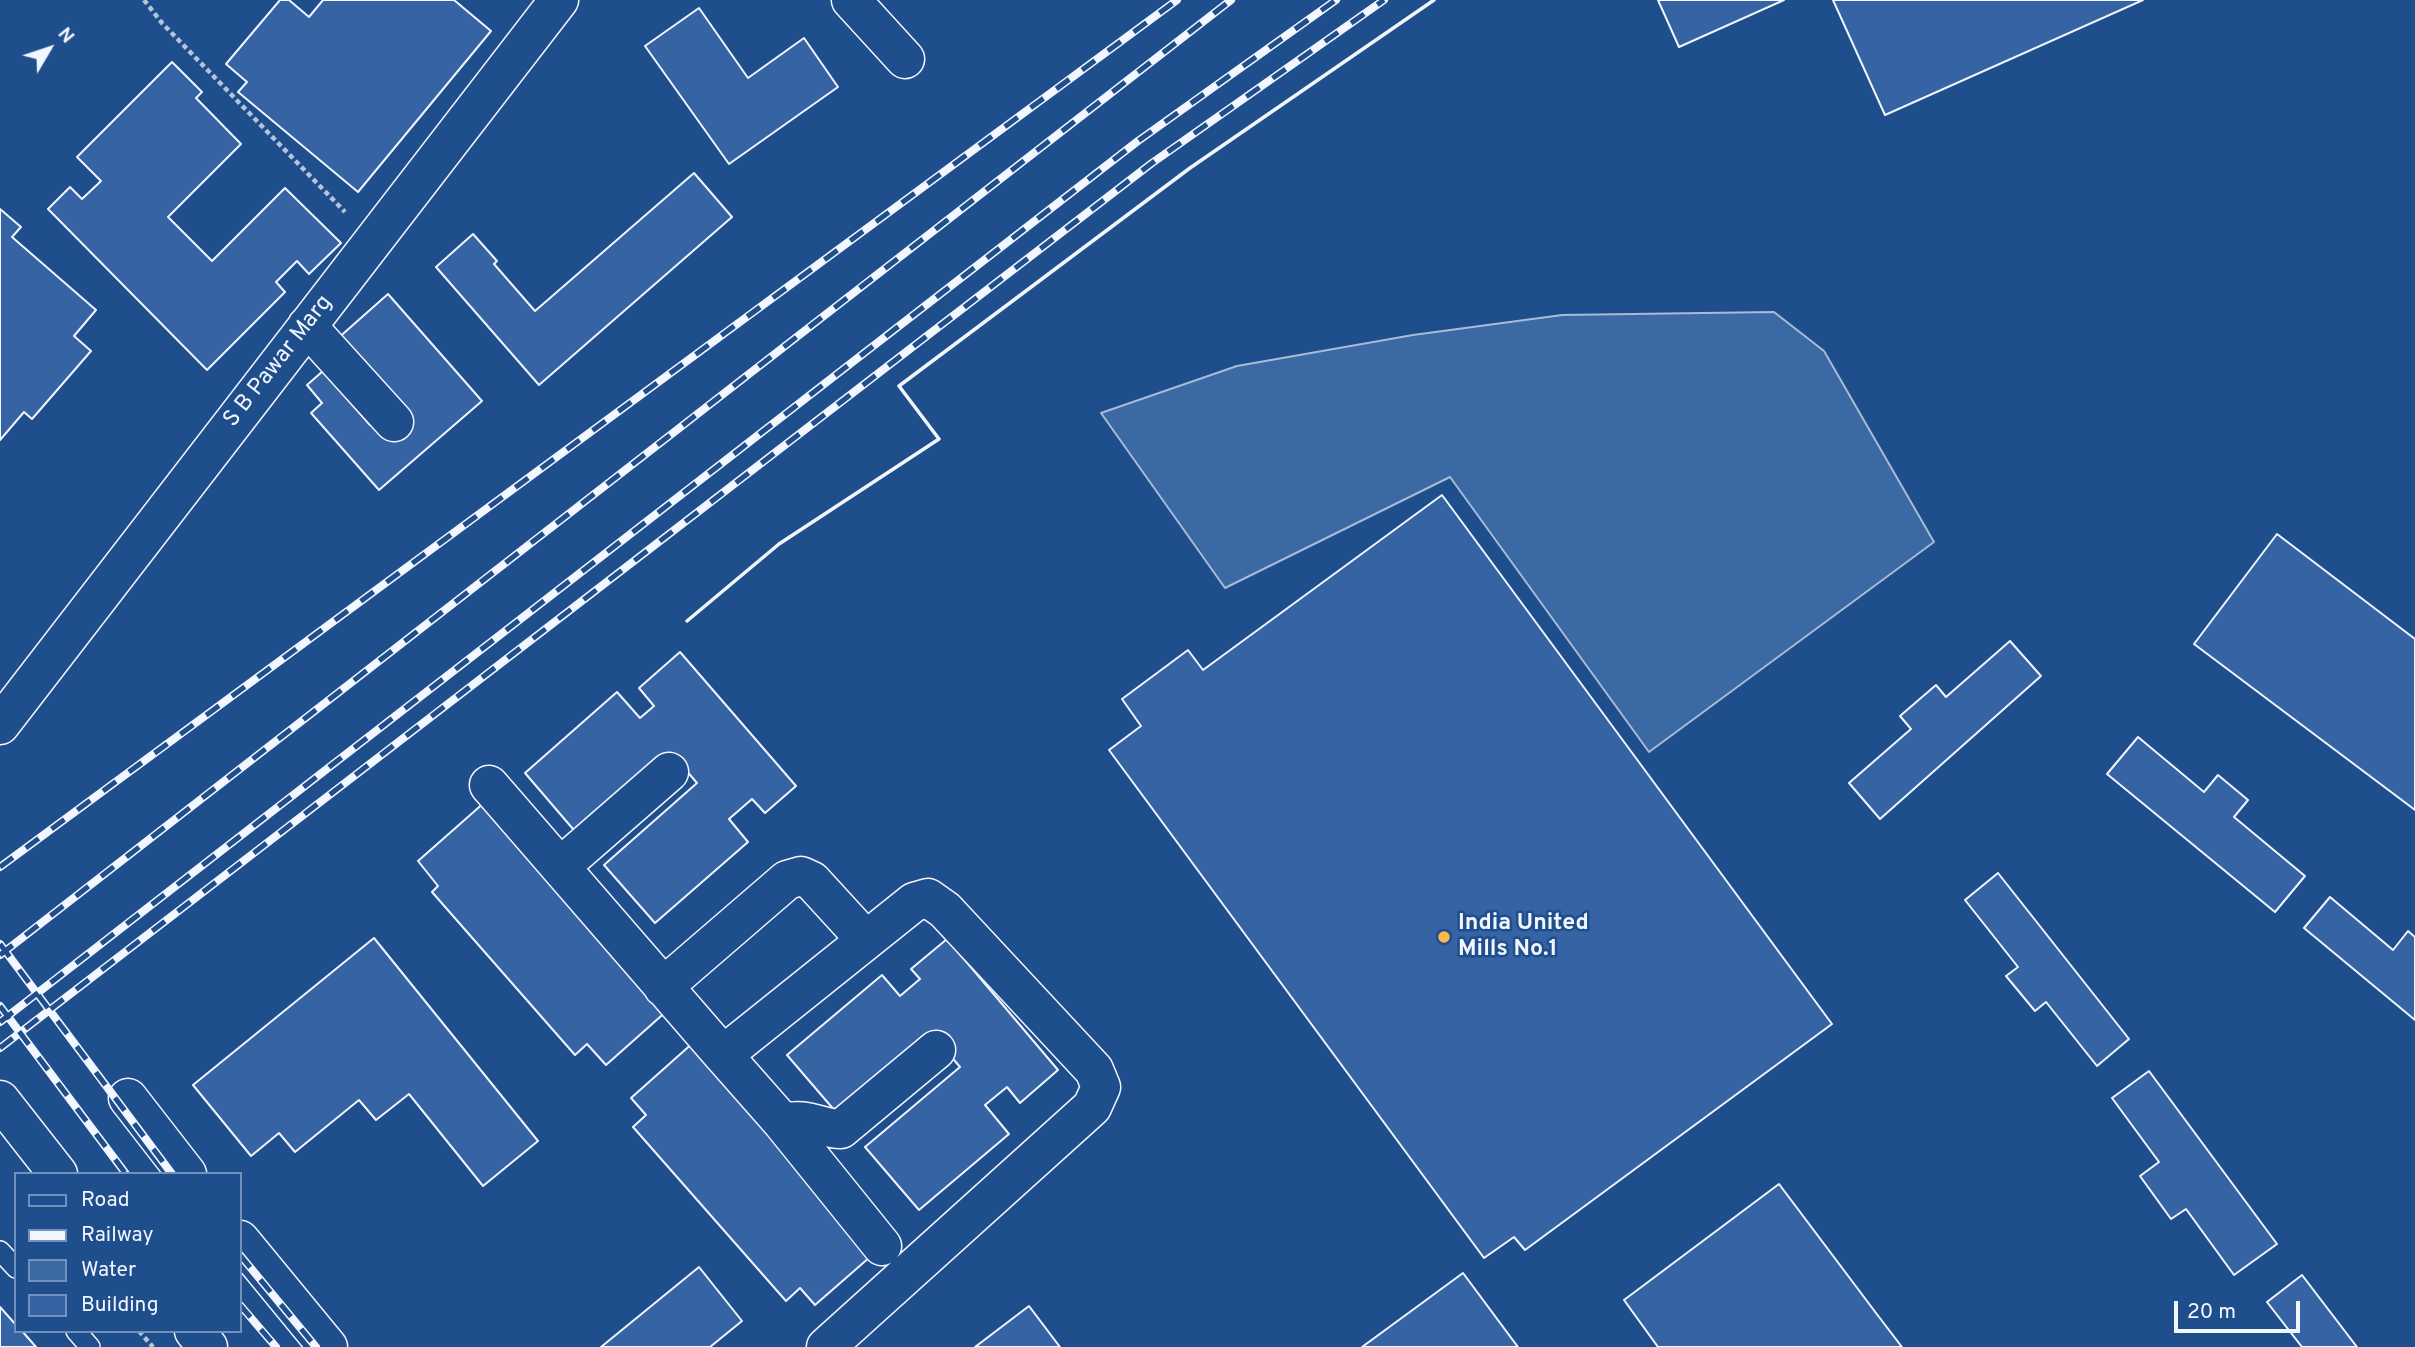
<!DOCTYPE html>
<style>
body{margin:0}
#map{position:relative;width:2415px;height:1347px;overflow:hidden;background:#1f4e8c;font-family:Overpass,sans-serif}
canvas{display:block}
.legend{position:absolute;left:14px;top:1172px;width:228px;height:161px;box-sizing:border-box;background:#1f4e8c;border:2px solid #7391ba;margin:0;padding:9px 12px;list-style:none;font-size:21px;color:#f2f6ff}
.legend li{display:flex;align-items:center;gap:14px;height:35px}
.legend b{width:35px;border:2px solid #7391ba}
.north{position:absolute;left:14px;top:14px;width:70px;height:70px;-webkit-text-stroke:5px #1f4e8c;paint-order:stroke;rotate:51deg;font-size:19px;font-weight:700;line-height:28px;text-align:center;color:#f2f6ff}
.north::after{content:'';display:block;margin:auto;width:24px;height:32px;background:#f2f6ff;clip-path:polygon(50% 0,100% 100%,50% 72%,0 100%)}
.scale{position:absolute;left:2174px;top:1301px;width:126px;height:32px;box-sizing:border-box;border:4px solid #f2f6ff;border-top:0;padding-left:9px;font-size:21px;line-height:24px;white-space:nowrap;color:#f2f6ff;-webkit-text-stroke:5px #1f4e8c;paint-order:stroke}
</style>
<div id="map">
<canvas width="2415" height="1347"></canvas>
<ul class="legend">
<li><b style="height:9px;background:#1f4e8c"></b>Road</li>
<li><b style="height:9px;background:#f2f6ff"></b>Railway</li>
<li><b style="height:19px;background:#3b69a3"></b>Water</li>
<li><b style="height:19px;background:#3563a3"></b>Building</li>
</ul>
<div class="north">N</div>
<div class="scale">20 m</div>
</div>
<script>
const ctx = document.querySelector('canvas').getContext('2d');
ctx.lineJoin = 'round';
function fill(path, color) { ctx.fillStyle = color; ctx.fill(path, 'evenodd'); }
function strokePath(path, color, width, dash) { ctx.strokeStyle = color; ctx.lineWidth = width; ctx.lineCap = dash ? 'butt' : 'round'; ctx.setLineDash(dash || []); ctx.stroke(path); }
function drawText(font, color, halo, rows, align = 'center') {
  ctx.font = font + ' Overpass,sans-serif'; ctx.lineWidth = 5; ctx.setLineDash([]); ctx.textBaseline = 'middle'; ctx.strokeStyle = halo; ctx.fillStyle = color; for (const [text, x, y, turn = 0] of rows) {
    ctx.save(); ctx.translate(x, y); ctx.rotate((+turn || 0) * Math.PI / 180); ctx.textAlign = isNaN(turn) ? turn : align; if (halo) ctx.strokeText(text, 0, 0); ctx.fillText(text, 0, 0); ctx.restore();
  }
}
const water = new Path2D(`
 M 1774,312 L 1824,351 L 1934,542 L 1649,752 L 1450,477 L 1225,588 L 1101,413 L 1237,366 L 1413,335 L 1562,315 Z`);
fill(water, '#3b69a3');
strokePath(water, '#a8bbd7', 2);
const building = new Path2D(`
 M 280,0 L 289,0 L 309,17 L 323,0 L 454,0 L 491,31 L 358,192 L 238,92 L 247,82 L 226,64 Z
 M 1658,0 L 1784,0 L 1679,47 Z
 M 1833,0 L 2143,0 L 1885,115 Z
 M 699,8 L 748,78 L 804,38 L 838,87 L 729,164 L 645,46 Z
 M 172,62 L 202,92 L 196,98 L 241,144 L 168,217 L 212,261 L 285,188 L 341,243 L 309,274 L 297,261 L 276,282 L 285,292 L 207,370 L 48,209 L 70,187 L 82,199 L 101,181 L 77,157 Z
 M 694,173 L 732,217 L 539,385 L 436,267 L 473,234 L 497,261 L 494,264 L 535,311 Z
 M 0,209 L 21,227 L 12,237 L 96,310 L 74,336 L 91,351 L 32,419 L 24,412 L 0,440 Z
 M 388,294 L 482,401 L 379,490 L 311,413 L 322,403 L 307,385 L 323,371 L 370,425 L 378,417 L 336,340 Z
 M 1442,495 L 1832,1024 L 1525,1250 L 1514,1237 L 1484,1258 L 1109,750 L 1141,726 L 1122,699 L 1188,650 L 1203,670 Z
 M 2277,534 L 2415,639 L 2415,810 L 2194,644 Z
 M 2010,641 L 2041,676 L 1880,819 L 1849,783 L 1911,729 L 1900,716 L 1936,685 L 1946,697 Z
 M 680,652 L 796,786 L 765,813 L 752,799 L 729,819 L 748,842 L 655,923 L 604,865 L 697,783 L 672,754 L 579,836 L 525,773 L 617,692 L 640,718 L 654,706 L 639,688 Z
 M 2138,737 L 2204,792 L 2218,775 L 2248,800 L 2234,817 L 2305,876 L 2275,912 L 2107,774 Z
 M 486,801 L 669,1009 L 606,1065 L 587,1044 L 575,1055 L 432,892 L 438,886 L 418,861 Z
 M 1998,873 L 2129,1039 L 2097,1066 L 2046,1002 L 2035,1011 L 2006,976 L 2018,967 L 1965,900 Z
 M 2330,897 L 2393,950 L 2408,931 L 2415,937 L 2415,1020 L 2304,928 Z
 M 374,938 L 538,1141 L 483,1186 L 409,1094 L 376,1120 L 359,1100 L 295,1152 L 279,1133 L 251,1156 L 193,1085 Z
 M 947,939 L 1058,1070 L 1020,1103 L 1007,1087 L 985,1105 L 1009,1134 L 919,1210 L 865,1147 L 960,1067 L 935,1038 L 841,1118 L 787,1055 L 882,975 L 900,996 L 920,979 L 911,969 Z
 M 695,1041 L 878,1250 L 815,1305 L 800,1288 L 786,1301 L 633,1127 L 646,1115 L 631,1098 Z
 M 2149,1071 L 2277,1244 L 2234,1275 L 2186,1209 L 2171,1219 L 2140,1176 L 2159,1162 L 2112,1098 Z
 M 1779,1184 L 1876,1313 L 1902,1347 L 1658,1347 L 1624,1300 Z
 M 699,1267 L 742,1321 L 710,1347 L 601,1347 Z
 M 1463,1273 L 1518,1347 L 1362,1347 Z
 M 2302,1275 L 2357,1347 L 2302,1347 L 2267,1302 Z
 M 1029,1306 L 1060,1347 L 975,1347 Z
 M 0,1307 L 16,1325 L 16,1331 L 22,1331 L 36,1347 L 0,1347 Z`);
fill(building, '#3563a3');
strokePath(building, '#f2f6ff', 2);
const lane = new Path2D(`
 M 0,1251 L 16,1268
 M 76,1331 L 90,1347`);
const street = new Path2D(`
 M 851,0 L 905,59
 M 307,326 L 394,422
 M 0,725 L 559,0
 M 489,785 L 723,1055 L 914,902 L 928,898 L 945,910 L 1094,1070 L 1101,1087 L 1092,1107 L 826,1347
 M 560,867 L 669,772
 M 663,987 L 787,880 L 801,876 L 812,881 L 866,940
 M 723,1055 L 782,1122 L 882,1246
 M 128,1098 L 187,1174
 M 782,1122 C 790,1122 798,1120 806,1122 C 819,1124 827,1129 841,1129 L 936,1050
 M 240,1240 L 328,1347`);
const secondary = new Path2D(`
 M 0,1100 L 58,1174
 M 194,1331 L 208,1347`);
strokePath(lane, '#f2f6ff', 22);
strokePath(street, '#f2f6ff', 41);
strokePath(secondary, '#f2f6ff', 41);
strokePath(new Path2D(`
 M 144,0 L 162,23 L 345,212
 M 139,1331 L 153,1347`), '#b3c4dc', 4.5, [5, 3.5]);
strokePath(lane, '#1f4e8c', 19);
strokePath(street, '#1f4e8c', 38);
strokePath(secondary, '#1f4e8c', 38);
const rail = new Path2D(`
 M 0,867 L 1177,0
 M 0,944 L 172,1174
 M 0,955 L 1231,0
 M 0,1006 L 126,1174
 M 0,1022 L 1138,141 L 1336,0
 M 0,1048 L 1152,163 L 1384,0
 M 240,1255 L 316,1347
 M 240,1305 L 276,1347`);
strokePath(rail, '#f2f6ff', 8);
strokePath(rail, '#1f4e8c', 5, [16]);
strokePath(new Path2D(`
 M 687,621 L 779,544 L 939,439 L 899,386 L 1190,168 L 1434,0`), '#f2f6ff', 3.5);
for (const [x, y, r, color] of [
 [1444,937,7,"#ffb74d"]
]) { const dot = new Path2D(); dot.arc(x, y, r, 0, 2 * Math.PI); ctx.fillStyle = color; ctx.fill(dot); strokePath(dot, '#1f4e8c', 2.5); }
drawText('23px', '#f2f6ff', '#1f4e8c', [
 ["S B Pawar Marg",279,362,-52]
]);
drawText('bold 23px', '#f2f6ff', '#1f4e8c', [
 ["India United",1458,924],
 ["Mills No.1",1458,950]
], 'left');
</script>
